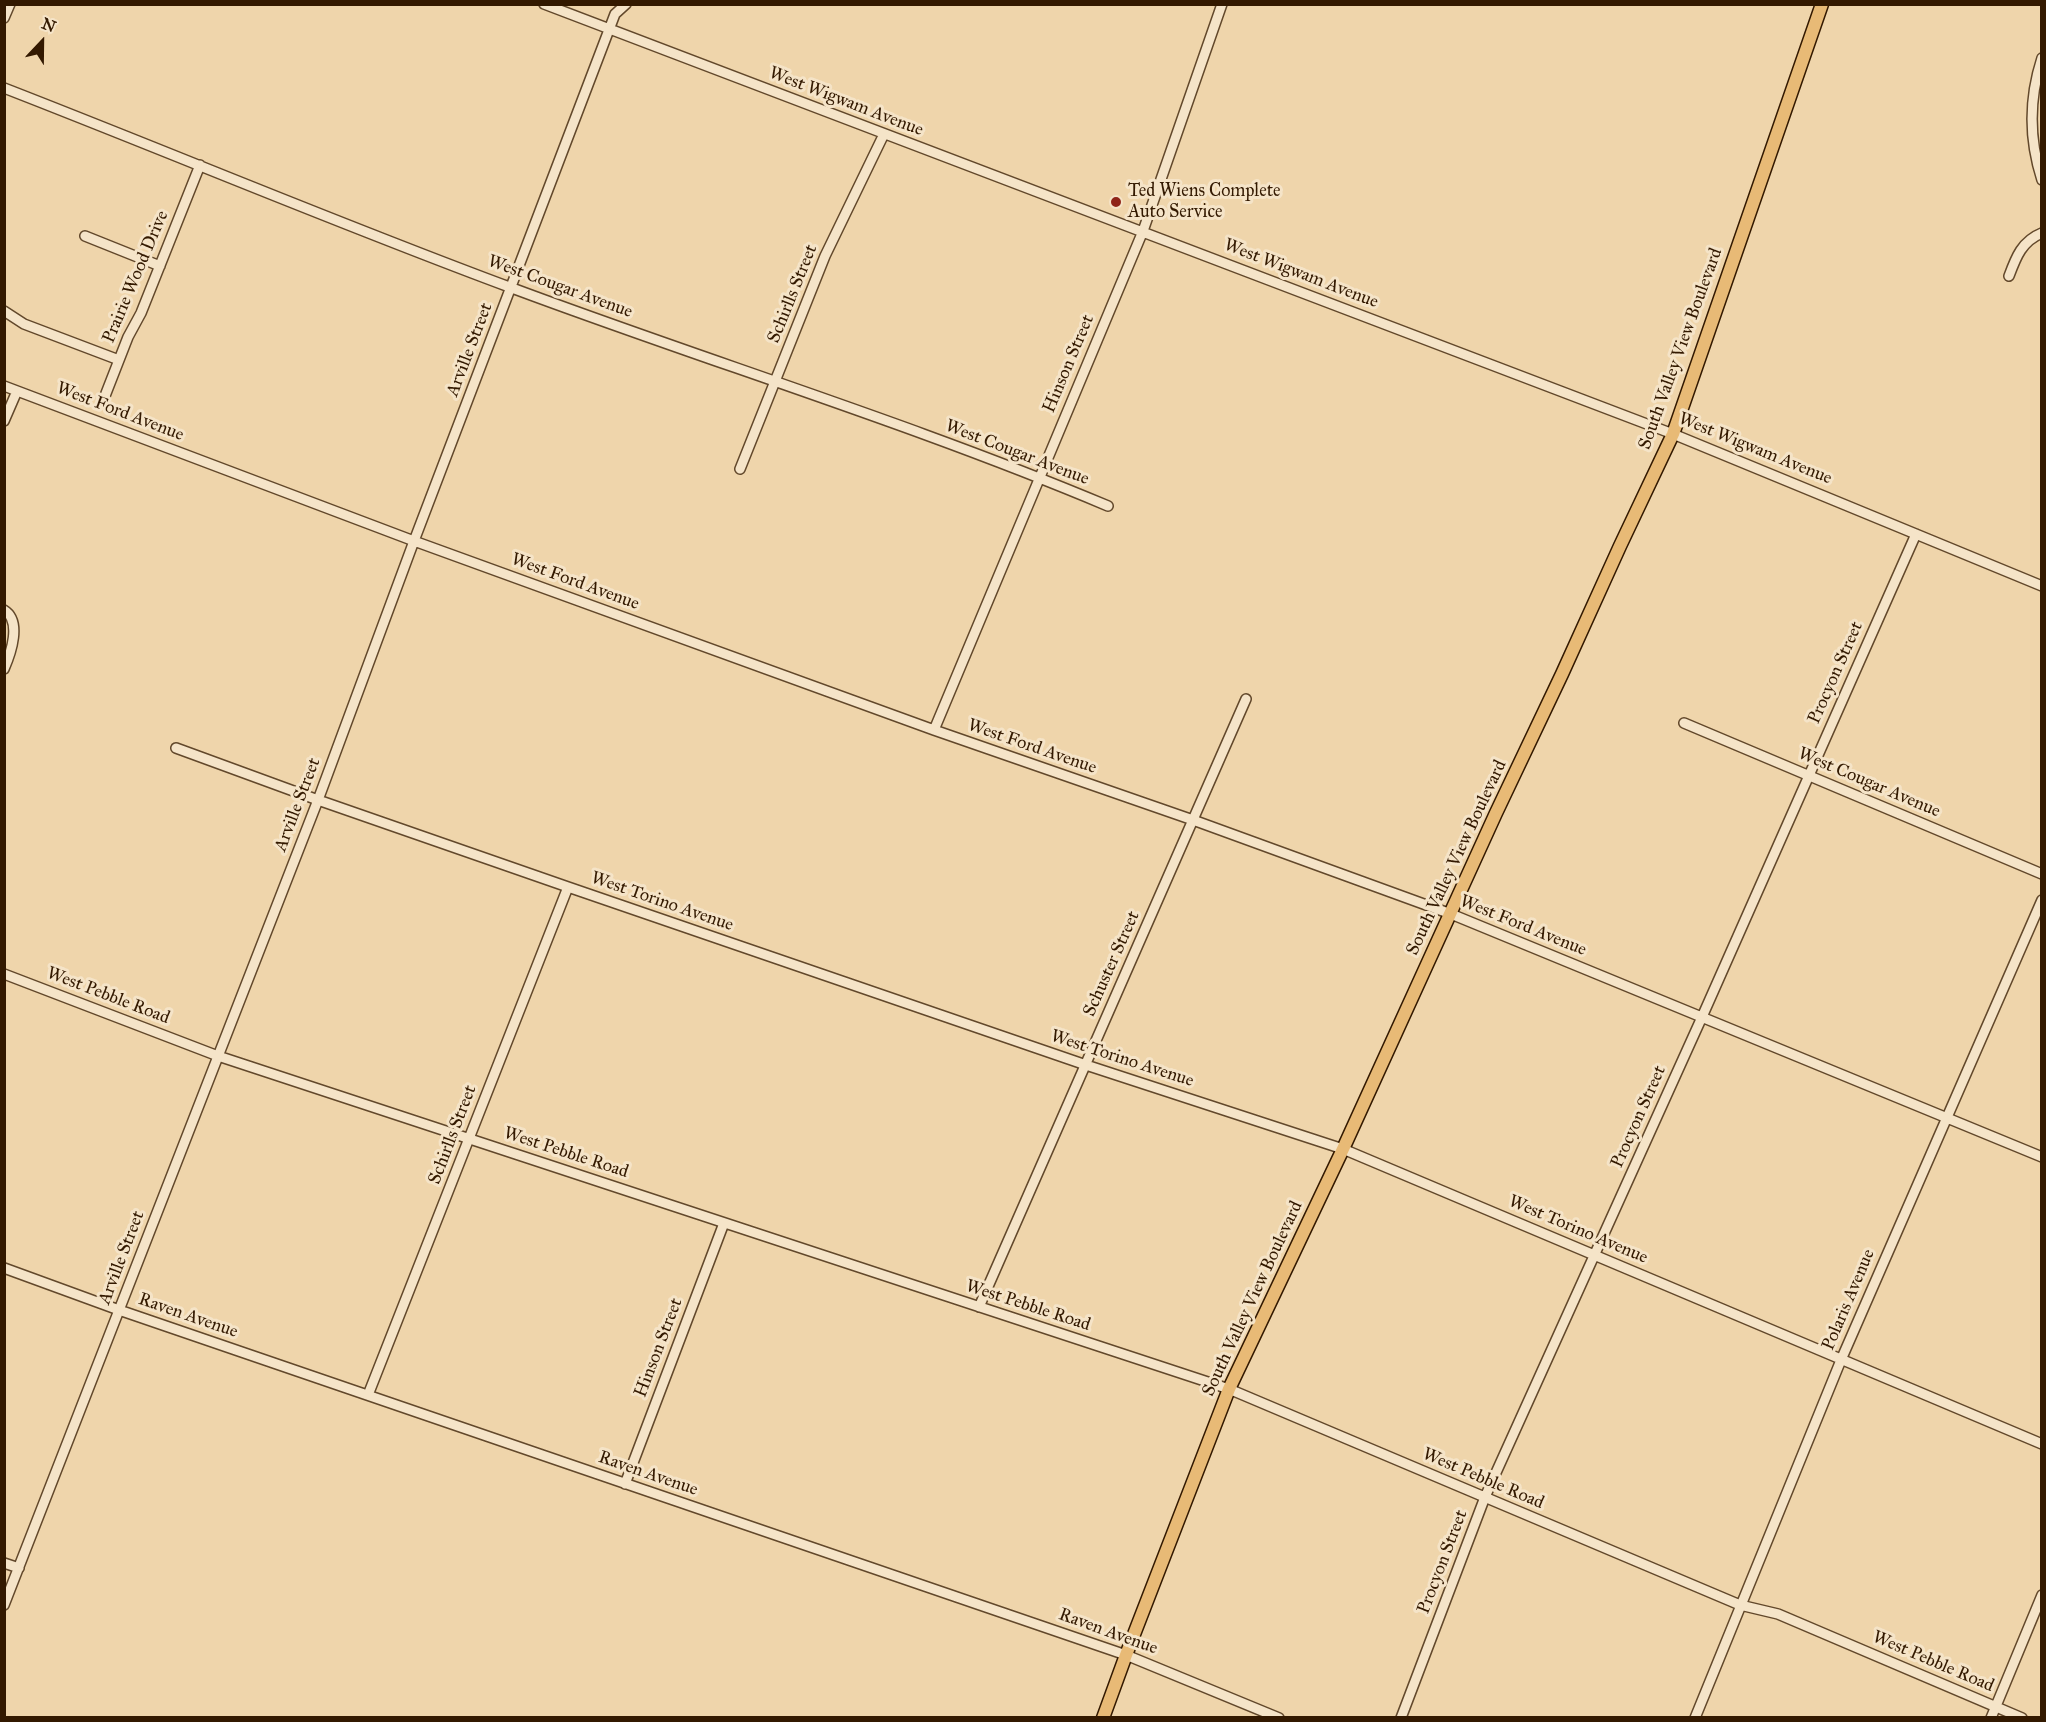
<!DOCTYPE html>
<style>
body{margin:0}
#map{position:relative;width:2046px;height:1722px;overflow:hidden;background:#efd5ab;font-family:"IM FELL Great Primer",serif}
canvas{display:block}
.frame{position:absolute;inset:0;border:6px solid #331900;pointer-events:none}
.north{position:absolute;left:12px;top:12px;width:60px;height:60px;-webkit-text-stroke:4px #f5e4c8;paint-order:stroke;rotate:22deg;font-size:16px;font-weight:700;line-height:24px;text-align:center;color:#331900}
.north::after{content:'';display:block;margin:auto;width:21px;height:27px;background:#331900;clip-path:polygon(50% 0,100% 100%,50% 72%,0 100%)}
</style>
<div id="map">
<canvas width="2046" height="1722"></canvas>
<div class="frame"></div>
<div class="north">N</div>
</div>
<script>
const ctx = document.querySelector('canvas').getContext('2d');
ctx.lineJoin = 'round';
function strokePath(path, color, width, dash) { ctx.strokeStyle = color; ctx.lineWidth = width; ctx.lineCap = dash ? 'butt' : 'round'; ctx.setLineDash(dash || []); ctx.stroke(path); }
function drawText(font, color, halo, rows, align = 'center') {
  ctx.font = font + ' "IM FELL Great Primer",serif'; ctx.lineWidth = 6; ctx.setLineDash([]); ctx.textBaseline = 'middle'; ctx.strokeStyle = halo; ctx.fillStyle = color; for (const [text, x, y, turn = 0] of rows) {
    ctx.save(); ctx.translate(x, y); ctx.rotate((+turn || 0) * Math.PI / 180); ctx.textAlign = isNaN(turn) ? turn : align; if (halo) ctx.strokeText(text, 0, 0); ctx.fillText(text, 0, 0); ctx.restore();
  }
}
const minor = new Path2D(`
 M 544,4 L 1673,434 L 2042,586
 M 4,18 L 10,4
 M 2042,58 C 2029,98 2029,140 2042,180
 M 4,88 C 174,154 342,225 512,288 C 710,362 913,424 1108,506
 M 85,236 L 160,266
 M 2009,276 C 2016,257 2022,241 2042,233
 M 4,311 L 24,324 L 119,360
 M 4,386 L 414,541 L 934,730 L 1193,820 L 1451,914 L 2042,1157
 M 103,401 L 128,337 L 141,313 L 200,165
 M 4,421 L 17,391
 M 740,469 L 825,256 L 884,134
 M 4,610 C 22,621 11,653 4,669
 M 1684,723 L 2042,874
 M 934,730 L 1143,231 L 1222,4
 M 176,748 L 318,800 L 568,887 L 1086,1065 L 1343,1149 L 2042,1444
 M 4,974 L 218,1056 L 1229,1389 L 1740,1605 L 1778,1614 L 2022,1718
 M 4,1268 L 119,1310 L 1126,1655 L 1279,1718
 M 979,1307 L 1246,699
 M 368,1395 L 568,887
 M 625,1484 L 724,1223
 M 4,1563 L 19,1568
 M 4,1605 L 318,800 L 414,541 L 615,14 L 626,4
 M 1401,1718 L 1485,1497 L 1702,1017 L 1916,534
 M 1695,1718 L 1841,1360 L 2042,900
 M 1991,1718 L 2042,1595`);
const major = new Path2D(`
 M 1103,1718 L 1126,1655 L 1229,1389 L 1343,1149 L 1496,813 L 1562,674 L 1620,546 L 1673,434 L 1822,4`);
strokePath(minor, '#62482b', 12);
strokePath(major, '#331900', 15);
strokePath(minor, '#f5e4c8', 9);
strokePath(major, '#e8ba76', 12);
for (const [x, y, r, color] of [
 [1116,202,6,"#8f2418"]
]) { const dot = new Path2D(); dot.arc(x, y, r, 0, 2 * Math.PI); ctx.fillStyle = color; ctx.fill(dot); strokePath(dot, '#f5e4c8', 2); }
drawText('18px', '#331900', '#f5e4c8', [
 ["West Wigwam Avenue",846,102,21],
 ["West Wigwam Avenue",1301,274,21],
 ["Prairie Wood Drive",136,277,-67],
 ["West Cougar Avenue",560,287,20],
 ["Schirlls Street",793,294,-68],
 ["South Valley View Boulevard",1681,349,-70],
 ["Arville Street",470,350,-69],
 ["Hinson Street",1069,364,-67],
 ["West Ford Avenue",120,412,21],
 ["West Wigwam Avenue",1755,449,22],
 ["West Cougar Avenue",1017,453,21],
 ["West Ford Avenue",575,582,20],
 ["Procyon Street",1836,673,-66],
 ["West Ford Avenue",1032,747,19],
 ["West Cougar Avenue",1869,783,23],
 ["Arville Street",298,805,-69],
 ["South Valley View Boulevard",1457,858,-65],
 ["West Torino Avenue",662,902,19],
 ["West Ford Avenue",1523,926,22],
 ["Schuster Street",1112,964,-66],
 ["West Pebble Road",108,996,21],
 ["West Torino Avenue",1122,1059,18],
 ["Procyon Street",1639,1117,-66],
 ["Schirlls Street",453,1135,-69],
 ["West Pebble Road",566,1153,18],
 ["West Torino Avenue",1578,1230,23],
 ["Arville Street",122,1258,-69],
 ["South Valley View Boulevard",1253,1299,-65],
 ["Polaris Avenue",1849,1300,-67],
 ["West Pebble Road",1028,1306,18],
 ["Raven Avenue",188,1316,19],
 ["Hinson Street",659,1348,-69],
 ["Raven Avenue",648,1474,19],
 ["West Pebble Road",1483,1479,23],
 ["Procyon Street",1443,1562,-69],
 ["Raven Avenue",1108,1632,20],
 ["West Pebble Road",1933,1662,23]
]);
drawText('18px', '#331900', '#f5e4c8', [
 ["Ted Wiens Complete",1128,192],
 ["Auto Service",1128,213]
], 'left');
</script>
